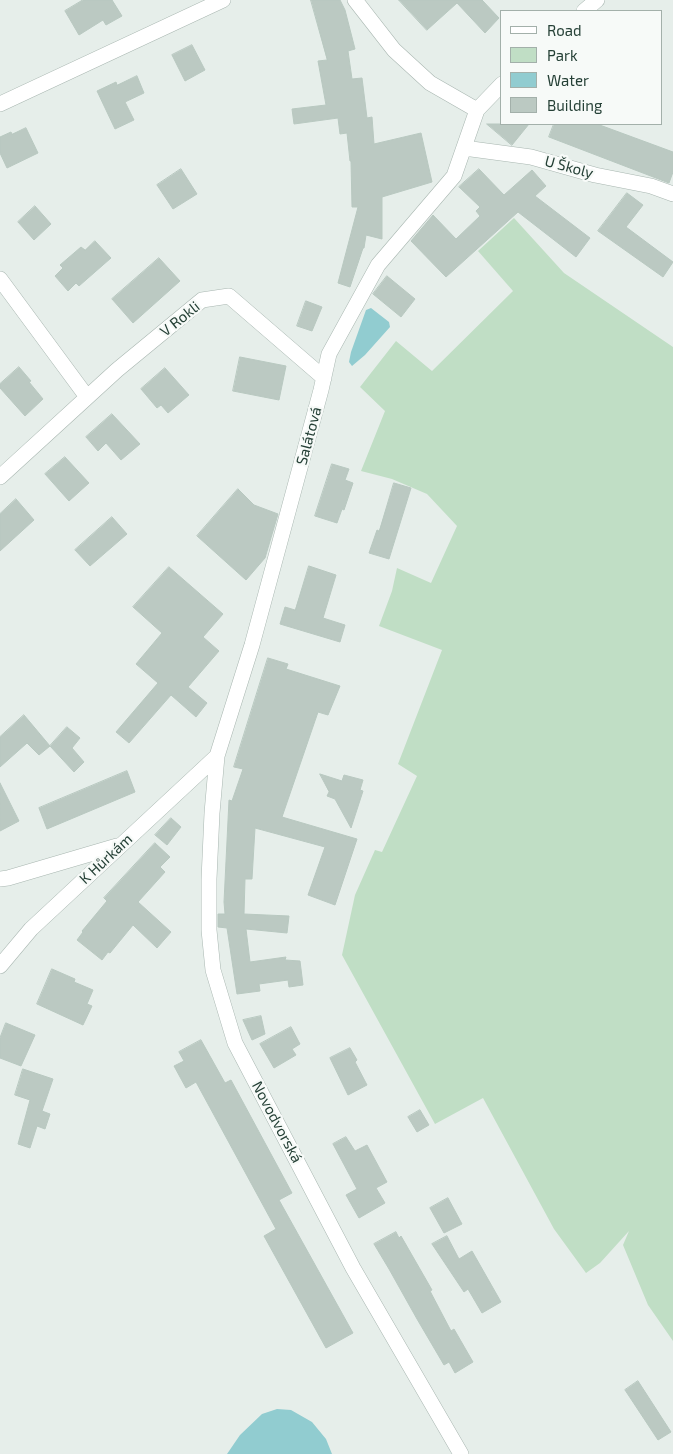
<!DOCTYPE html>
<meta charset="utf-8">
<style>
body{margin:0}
#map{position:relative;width:673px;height:1454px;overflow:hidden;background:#e6eeea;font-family:"Exo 2",sans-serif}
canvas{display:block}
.legend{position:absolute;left:500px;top:10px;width:162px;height:115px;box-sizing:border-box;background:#f7faf8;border:1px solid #a3b0aa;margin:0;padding:6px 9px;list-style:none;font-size:15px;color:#254036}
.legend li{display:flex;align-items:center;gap:10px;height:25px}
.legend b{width:25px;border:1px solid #a3b0aa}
</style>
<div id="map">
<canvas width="673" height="1454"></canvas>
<ul class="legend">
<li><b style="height:6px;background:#fff"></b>Road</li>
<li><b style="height:14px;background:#c0dec5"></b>Park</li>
<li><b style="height:14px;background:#91ccd0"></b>Water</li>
<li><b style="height:14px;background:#bbc9c2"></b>Building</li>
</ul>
</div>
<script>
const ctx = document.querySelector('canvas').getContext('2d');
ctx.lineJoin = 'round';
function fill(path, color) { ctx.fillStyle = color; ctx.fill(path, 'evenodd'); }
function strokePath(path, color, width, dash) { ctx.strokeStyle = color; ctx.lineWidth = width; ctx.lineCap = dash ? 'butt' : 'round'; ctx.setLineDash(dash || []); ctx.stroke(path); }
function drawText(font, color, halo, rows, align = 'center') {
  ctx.font = font + ' "Exo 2",sans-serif'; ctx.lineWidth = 4.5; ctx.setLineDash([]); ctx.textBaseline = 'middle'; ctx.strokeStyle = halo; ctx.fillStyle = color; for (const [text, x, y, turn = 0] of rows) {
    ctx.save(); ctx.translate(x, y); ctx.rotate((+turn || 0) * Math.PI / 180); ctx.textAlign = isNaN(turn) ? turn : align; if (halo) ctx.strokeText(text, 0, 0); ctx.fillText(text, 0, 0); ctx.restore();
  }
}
fill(new Path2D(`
 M 514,218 L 564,273 L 673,347 L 673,1341 L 648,1305 L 623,1245 L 629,1231 L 600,1263 L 586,1273 L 554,1229 L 483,1098 L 435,1124 L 342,955 L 355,895 L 375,850 L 382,852 L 417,776 L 398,764 L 442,650 L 379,626 L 392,591 L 397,568 L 431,583 L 457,526 L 427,494 L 392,479 L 361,471 L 385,411 L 360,387 L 396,341 L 432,371 L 513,291 L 478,251 Z`), '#c0dec5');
fill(new Path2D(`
 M 371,308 L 389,322 L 390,327 L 365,355 L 352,366 L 349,362 L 351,352 L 366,310 Z
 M 277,1409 L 291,1410 L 312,1422 L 326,1439 L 332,1454 L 227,1454 L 240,1435 L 262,1414 Z`), '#91ccd0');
const building = new Path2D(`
 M 83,0 L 112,0 L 122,16 L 106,25 L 103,20 L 79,35 L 65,11 Z
 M 311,0 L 340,0 L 345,10 L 355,49 L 348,51 L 352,79 L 362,78 L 367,118 L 372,117 L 374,144 L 421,133 L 432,182 L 382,197 L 382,239 L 366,235 L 364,248 L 363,248 L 350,287 L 338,283 L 358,207 L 352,207 L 351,161 L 350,161 L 347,133 L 340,134 L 338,118 L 294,124 L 292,109 L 326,105 L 318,61 L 327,60 Z
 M 399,0 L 482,0 L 499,18 L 485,33 L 457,3 L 427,30 Z
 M 192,45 L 205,70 L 185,81 L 172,55 Z
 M 137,76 L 144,93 L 125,102 L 134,120 L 115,129 L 97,91 L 116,82 L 117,85 Z
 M 487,124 L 529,124 L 512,145 Z
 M 554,124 L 597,124 L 673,152 L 673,172 L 669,183 L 549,137 Z
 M 26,128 L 38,153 L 7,168 L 0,153 L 0,137 L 11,132 L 12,134 Z
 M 181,169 L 197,194 L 173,209 L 157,185 Z
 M 479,169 L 504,195 L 532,170 L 546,186 L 535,196 L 590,238 L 576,257 L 518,212 L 446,277 L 411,241 L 433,215 L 456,239 L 480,216 L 476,211 L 480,207 L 459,187 Z
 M 627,193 L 643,205 L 626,227 L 673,262 L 663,277 L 598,231 Z
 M 35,206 L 51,224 L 34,240 L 18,222 Z
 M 95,241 L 111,258 L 79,286 L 76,283 L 68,291 L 55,276 L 63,268 L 60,265 L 81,247 L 85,250 Z
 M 159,258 L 180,281 L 133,323 L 112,299 Z
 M 387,276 L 415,299 L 401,317 L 373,294 Z
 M 306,301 L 322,307 L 312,331 L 297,326 Z
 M 240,357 L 286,366 L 279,400 L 233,391 Z
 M 19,367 L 31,381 L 29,382 L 43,399 L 25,416 L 0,388 L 0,384 Z
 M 165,368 L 189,395 L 168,413 L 161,405 L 157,408 L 141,389 Z
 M 112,414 L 140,444 L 121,460 L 106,443 L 98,451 L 86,437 Z
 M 65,457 L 89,483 L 69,501 L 45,474 Z
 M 332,464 L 349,469 L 345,480 L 353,483 L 344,510 L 342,509 L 337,523 L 315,516 Z
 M 394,483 L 411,488 L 389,559 L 369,553 L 377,530 L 379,531 Z
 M 238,489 L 254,505 L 278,514 L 265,558 L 246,580 L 197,536 Z
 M 16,499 L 34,520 L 0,551 L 0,514 Z
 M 112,517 L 127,534 L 90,566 L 75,550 Z
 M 309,566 L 336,575 L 323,618 L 345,625 L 340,642 L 280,624 L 285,607 L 295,610 Z
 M 169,567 L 223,614 L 203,637 L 219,651 L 188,687 L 207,703 L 196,717 L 171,695 L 129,743 L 116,732 L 158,683 L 136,664 L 162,633 L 133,607 Z
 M 268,658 L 288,664 L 286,669 L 340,686 L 328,715 L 318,712 L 282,817 L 357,839 L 335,905 L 308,895 L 325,847 L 255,828 L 252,879 L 245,879 L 244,914 L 289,916 L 287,933 L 246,929 L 250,962 L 286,957 L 285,960 L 300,961 L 303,985 L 289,987 L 288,980 L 259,984 L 260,991 L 237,994 L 227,928 L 218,927 L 218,914 L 225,914 L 224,902 L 229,800 L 232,801 L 243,769 L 234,767 Z
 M 24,715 L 50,746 L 39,755 L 27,743 L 0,767 L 0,737 Z
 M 67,727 L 80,738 L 72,748 L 84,762 L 74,772 L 50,746 Z
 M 127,771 L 135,792 L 47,829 L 39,808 Z
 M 320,774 L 342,781 L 344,775 L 363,780 L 360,790 L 363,791 L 351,828 L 335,799 L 327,796 L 329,792 Z
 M 0,783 L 19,821 L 0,831 Z
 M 171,818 L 181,827 L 167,845 L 155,835 Z
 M 155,843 L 170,857 L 160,867 L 165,872 L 138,902 L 171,932 L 157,948 L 133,925 L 110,953 L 108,952 L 102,960 L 77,940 L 83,932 L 82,931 L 107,901 L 104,898 Z
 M 52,969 L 75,979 L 74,982 L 93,990 L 87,1004 L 92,1006 L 83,1025 L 37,1004 Z
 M 261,1016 L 265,1034 L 252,1040 L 243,1020 Z
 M 6,1023 L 35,1035 L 21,1066 L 0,1058 L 0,1038 Z
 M 291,1027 L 300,1044 L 292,1049 L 296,1055 L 274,1068 L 260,1044 Z
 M 201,1040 L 225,1083 L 231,1080 L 292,1193 L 279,1200 L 353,1333 L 326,1348 L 264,1236 L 276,1229 L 196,1082 L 186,1088 L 174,1066 L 184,1061 L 179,1052 Z
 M 350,1048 L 357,1060 L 355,1062 L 367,1085 L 348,1095 L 330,1058 Z
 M 23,1069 L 53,1079 L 42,1111 L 50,1114 L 45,1129 L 37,1126 L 30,1148 L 18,1144 L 30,1100 L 15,1095 Z
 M 420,1110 L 429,1125 L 417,1132 L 408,1117 Z
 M 346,1137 L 355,1151 L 367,1145 L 387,1182 L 376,1188 L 385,1203 L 359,1218 L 346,1195 L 357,1189 L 333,1144 Z
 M 448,1198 L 462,1224 L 444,1233 L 430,1208 Z
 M 396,1232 L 399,1238 L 401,1236 L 432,1290 L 430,1291 L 451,1331 L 454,1329 L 473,1362 L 455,1373 L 449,1362 L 444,1365 L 417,1319 L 389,1269 L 374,1244 Z
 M 447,1236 L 459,1259 L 472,1251 L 501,1302 L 482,1313 L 468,1289 L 464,1292 L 432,1244 Z
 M 638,1381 L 671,1432 L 658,1440 L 625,1390 Z`);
fill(building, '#bbc9c2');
strokePath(building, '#b8c8c0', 1);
const minor = new Path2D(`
 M 355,0 L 394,50 L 430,83 L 477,110
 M 584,11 L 597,0
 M 0,104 L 223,0
 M 464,148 L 531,157 L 595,175 L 651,186 L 673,194
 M 0,279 L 87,397
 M 0,477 L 117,370 L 202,300 L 229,296 L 324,378
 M 0,879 L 8,878 L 117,846
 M 0,966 L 31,929 L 217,756
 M 461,1454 L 353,1268 L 235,1043 L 213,970 L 209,930 L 209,879 L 212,813 L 217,756 L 252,645 L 321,390 L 329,354 L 378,265 L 454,176 L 477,110 L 502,84`);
strokePath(minor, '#a8b6b0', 16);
strokePath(minor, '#fff', 15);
drawText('15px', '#254036', '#f7faf8', [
 ["U Školy",569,167,15],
 ["V Rokli",180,319,-39],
 ["Salátová",309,436,-75],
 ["K Hůrkám",106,859,-43],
 ["Novodvorská",277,1122,62]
]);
</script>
